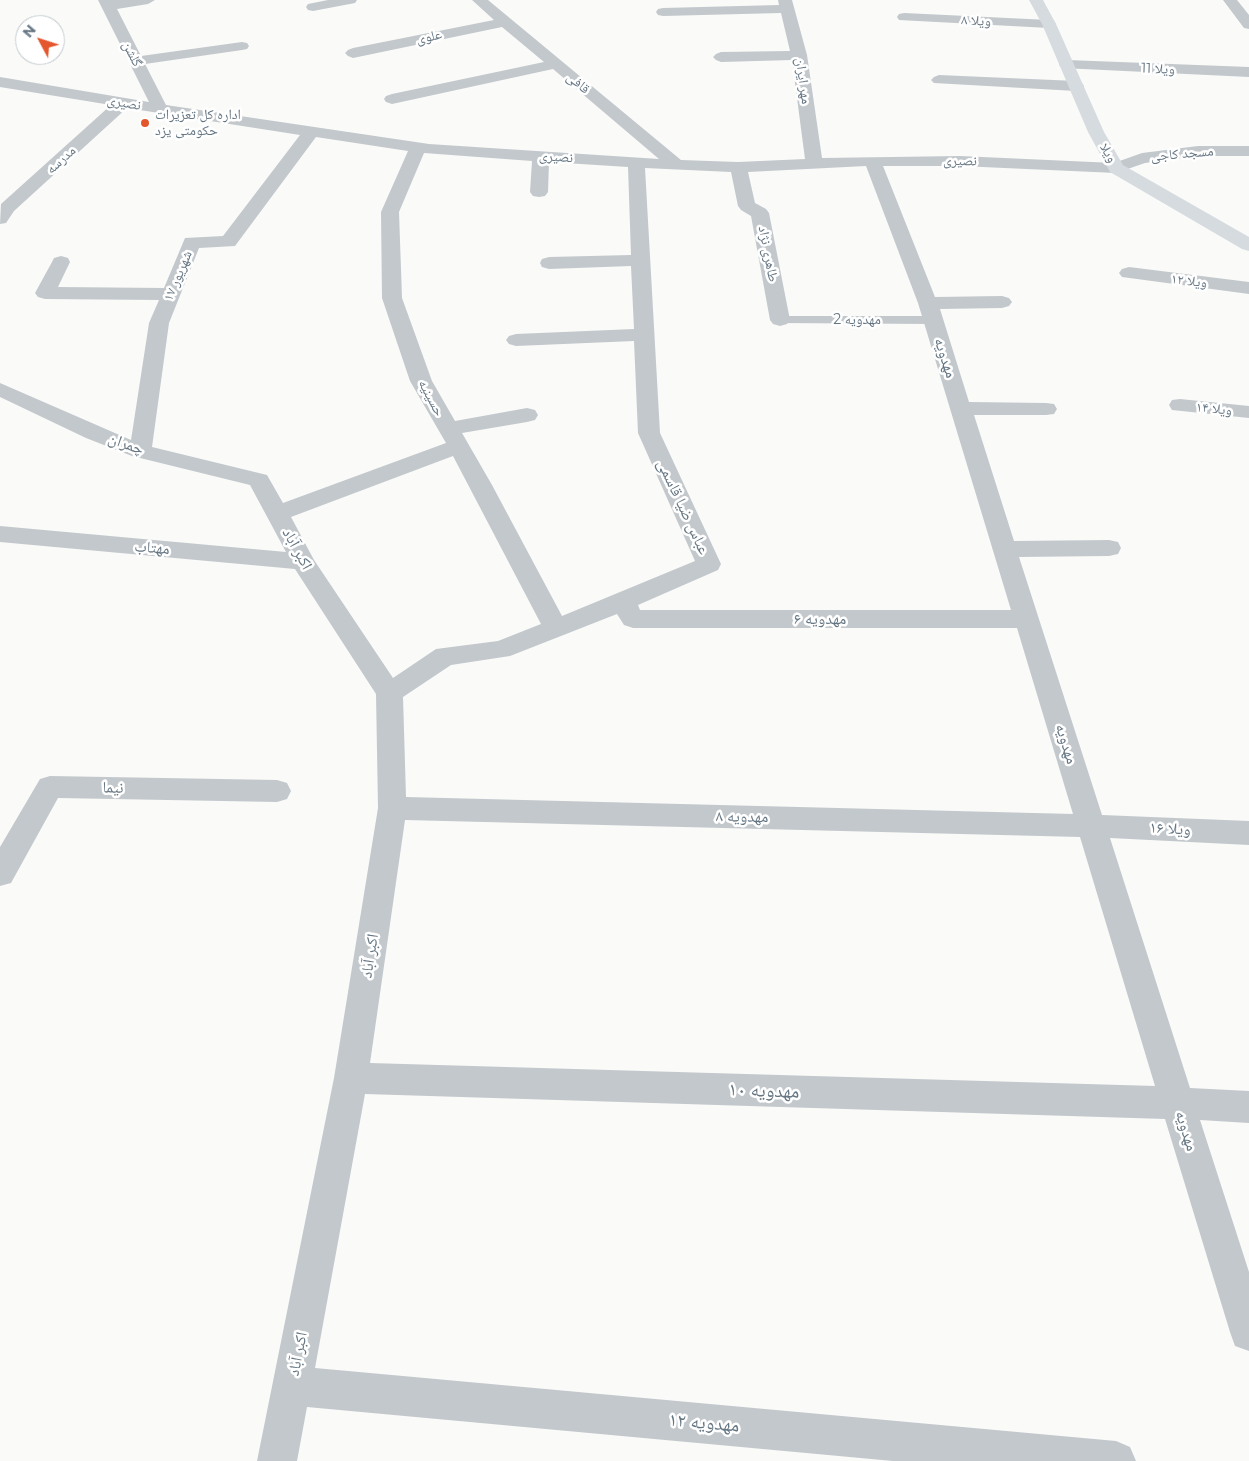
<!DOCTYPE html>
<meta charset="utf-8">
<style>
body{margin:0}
#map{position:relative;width:1249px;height:1461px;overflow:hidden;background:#fafaf8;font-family:Montserrat,sans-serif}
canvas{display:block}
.north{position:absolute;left:15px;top:15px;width:50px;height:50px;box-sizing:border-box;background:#fff;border:1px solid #c1c8cd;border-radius:50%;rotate:310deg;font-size:14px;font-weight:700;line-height:20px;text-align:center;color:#657683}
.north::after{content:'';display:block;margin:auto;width:18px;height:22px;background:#e4572e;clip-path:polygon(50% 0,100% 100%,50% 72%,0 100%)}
</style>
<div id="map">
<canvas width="1249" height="1461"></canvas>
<div class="north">N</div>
</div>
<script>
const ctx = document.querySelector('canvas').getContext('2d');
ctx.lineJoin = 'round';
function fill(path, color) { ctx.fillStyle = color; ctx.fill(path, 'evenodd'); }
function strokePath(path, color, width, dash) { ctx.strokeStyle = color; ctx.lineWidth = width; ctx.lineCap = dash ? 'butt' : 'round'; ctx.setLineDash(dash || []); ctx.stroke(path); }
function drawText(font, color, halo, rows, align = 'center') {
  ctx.font = font + ' Montserrat,"Noto Naskh Arabic",sans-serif'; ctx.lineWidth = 5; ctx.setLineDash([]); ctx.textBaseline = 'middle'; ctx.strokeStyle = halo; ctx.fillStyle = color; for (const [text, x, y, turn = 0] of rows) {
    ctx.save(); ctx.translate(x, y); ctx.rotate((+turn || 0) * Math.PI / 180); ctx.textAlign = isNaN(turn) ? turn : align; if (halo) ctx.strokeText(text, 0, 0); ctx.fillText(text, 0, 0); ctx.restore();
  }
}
fill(new Path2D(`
 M 780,316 L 933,316 L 940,320 L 933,324 L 775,323 L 773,320 L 775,317 Z`), '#c3c8cc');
fill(new Path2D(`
 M 98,0 L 155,0 L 148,4 L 117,9 L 141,56 L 242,42 L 247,43 L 249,46 L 247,49 L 242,50 L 145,64 L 166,105 L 429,144 L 659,159 L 553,69 L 392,104 L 386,102 L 384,99 L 386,96 L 392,94 L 544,62 L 502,27 L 353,58 L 348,56 L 345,53 L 348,50 L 353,48 L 494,20 L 472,0 L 488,0 L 681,160 L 738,162 L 805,159 L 792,60 L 721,62 L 716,60 L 713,57 L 716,54 L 721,52 L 790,51 L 781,13 L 663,16 L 658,15 L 656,12 L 658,9 L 663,8 L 779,5 L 778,0 L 792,0 L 807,55 L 822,158 L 960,156 L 1114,163 L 1142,153 L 1198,146 L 1249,146 L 1249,156 L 1198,156 L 1145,163 L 1116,173 L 960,166 L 883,166 L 935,297 L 1002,296 L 1009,298 L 1012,302 L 1009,306 L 1002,308 L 940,309 L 969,402 L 1046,403 L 1054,404 L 1057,409 L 1054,414 L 1046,415 L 974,415 L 1014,541 L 1109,540 L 1118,542 L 1121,548 L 1118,554 L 1109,556 L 1019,557 L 1102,815 L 1249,821 L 1249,845 L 1110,838 L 1190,1088 L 1249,1091 L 1249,1123 L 1200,1120 L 1249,1272 L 1249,1351 L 1235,1346 L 1230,1332 L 1165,1119 L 365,1094 L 315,1368 L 1116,1441 L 1130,1447 L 1136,1461 L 893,1461 L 307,1407 L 297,1461 L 257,1461 L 334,1078 L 378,808 L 376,694 L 295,569 L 0,542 L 0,526 L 286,552 L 250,485 L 132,456 L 86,438 L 0,397 L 0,383 L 131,440 L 149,323 L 159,300 L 45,299 L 38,297 L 35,293 L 52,262 L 54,258 L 61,256 L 68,258 L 70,262 L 58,287 L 164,288 L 185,238 L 223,236 L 300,135 L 127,108 L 14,211 L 6,223 L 0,224 L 1,204 L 111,105 L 0,87 L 0,77 L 149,102 ZM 316,137 L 408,151 L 381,212 L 382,298 L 410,381 L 446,443 L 283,503 L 267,475 L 152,447 L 169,323 L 199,248 L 235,246 ZM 424,153 L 532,161 L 530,192 L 533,196 L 539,197 L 545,196 L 548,192 L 549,162 L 628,167 L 631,255 L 549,257 L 542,259 L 540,263 L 542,267 L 549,269 L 631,266 L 634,329 L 516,334 L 509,336 L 506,340 L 509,344 L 516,346 L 634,341 L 638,433 L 695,561 L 562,616 L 492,485 L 462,433 L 527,422 L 535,420 L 538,415 L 535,410 L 527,408 L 455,421 L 432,381 L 402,298 L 399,212 ZM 866,166 L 918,303 L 1011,610 L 640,610 L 638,605 L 718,570 L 721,564 L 660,433 L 645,168 L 731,172 L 738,206 L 741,210 L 751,216 L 770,320 L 773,324 L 780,326 L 787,324 L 790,320 L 769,213 L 766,209 L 755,203 L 748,172 ZM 453,456 L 541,624 L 498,641 L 436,649 L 393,678 L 314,560 L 291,517 ZM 617,614 L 624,625 L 633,628 L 1017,628 L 1073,814 L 406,797 L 403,697 L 451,665 L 510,656 ZM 405,820 L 1080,837 L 1155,1086 L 370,1063 Z
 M 328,0 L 357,0 L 355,3 L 313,11 L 308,10 L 306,7 L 308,4 Z
 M 1223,0 L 1237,0 L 1249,15 L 1249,29 L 1244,28 Z
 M 904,13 L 1049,20 L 1054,21 L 1056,24 L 1054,27 L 1049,28 L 899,20 L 897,17 L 899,14 Z
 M 1067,60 L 1249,67 L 1249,77 L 1062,68 L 1059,65 L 1062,62 Z
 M 939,75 L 1076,81 L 1082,83 L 1084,86 L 1082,89 L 1076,91 L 934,83 L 931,80 L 934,77 Z
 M 1129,267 L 1249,282 L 1249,294 L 1122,277 L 1119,273 L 1122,269 Z
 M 1180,399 L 1249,406 L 1249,418 L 1172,410 L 1169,405 L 1172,400 Z
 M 50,776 L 277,780 L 287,783 L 291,791 L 287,799 L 277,802 L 58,798 L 11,883 L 0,886 L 0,847 L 40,779 Z`), '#c3c8cc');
fill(new Path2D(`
 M 1029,0 L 1043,0 L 1056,24 L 1104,132 L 1123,165 L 1249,237 L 1249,251 L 1242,249 L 1110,172 L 1088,132 L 1042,24 Z`), '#d6dbdf');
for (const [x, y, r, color] of [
 [145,123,5,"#e4572e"]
]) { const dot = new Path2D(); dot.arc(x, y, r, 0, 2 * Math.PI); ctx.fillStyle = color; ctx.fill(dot); strokePath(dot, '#fff', 2); }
drawText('14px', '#657683', '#fff', [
 ["ویلا ۸",976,21,3],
 ["علوی",429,37,-12],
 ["گلشن",132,54,63],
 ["ویلا 11",1158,69,2],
 ["مهر ایران",803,81,82],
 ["قافی",578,83,40],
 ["نصیری",124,103,10],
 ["ویلا",1108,153,60],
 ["مسجد کاجی",1182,154,-5],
 ["نصیری",556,157,4],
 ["مدرسه",61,160,-42],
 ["نصیری",960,161,1],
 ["طاهری نژاد",768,254,79],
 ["۱۷ شهریور",178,276,-67],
 ["ویلا ۱۲",1189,281,7],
 ["مهدویه 2",857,320],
 ["حسینیه",431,398,62],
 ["ویلا ۱۴",1214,409,6]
]);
drawText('14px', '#657683', '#fff', [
 ["اداره کل تعزیرات",155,115],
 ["حکومتی یزد",155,131]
], 'left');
drawText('16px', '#657683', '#fff', [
 ["مهدویه",945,358,72],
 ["چمران",126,444,20],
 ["عباس ضیا قاسمی",683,507,65],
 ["مهتاب",152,548,5],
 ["اکبر آباد",297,549,61],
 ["مهدویه ۶",820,619],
 ["مهدویه",1066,744,73],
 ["نیما",113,788,1],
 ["مهدویه ۸",742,817,1],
 ["ویلا ۱۶",1170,829,3],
 ["اکبر آباد",370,956,-81],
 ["مهدویه",1186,1131,73],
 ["اکبر آباد",298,1354,-79]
]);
drawText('19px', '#657683', '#fff', [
 ["مهدویه ۱۰",764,1091,2],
 ["مهدویه ۱۲",704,1423,5]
]);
</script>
